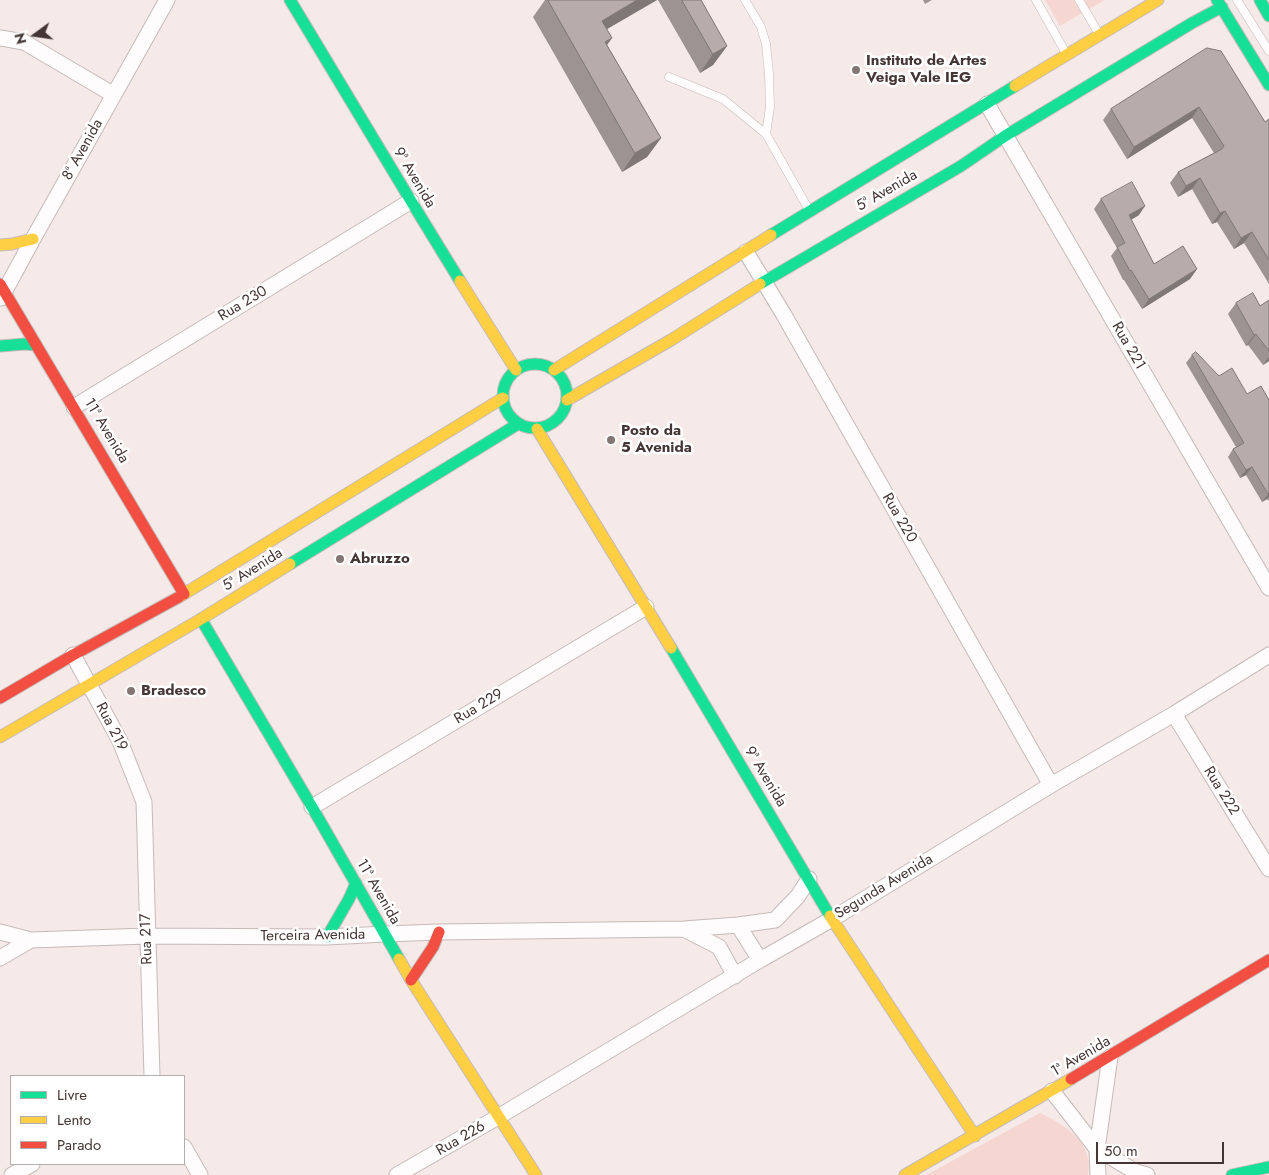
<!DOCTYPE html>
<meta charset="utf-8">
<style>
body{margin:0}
#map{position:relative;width:1269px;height:1175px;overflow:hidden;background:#f6eae8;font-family:Jost,sans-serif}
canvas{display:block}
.legend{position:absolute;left:10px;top:1075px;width:175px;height:90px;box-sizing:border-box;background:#fff;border:1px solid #b4afae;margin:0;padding:6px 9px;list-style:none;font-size:15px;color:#443634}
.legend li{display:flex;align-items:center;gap:10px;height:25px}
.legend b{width:25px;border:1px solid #b4afae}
.north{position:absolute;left:10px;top:10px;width:50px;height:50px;-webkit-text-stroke:4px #fff;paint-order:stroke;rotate:256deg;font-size:14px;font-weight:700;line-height:20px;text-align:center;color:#443634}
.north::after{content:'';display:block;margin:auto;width:18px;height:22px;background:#443634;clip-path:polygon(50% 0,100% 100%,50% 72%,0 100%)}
.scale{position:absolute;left:1096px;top:1142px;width:128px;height:22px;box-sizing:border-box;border:2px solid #443634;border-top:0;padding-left:6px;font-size:15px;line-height:18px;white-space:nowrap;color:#443634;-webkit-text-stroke:4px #fff;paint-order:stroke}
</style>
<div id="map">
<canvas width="1269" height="1175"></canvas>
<ul class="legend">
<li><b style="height:6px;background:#16e098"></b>Livre</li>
<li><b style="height:6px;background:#ffcf43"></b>Lento</li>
<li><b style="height:6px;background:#f24e42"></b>Parado</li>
</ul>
<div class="north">N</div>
<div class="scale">50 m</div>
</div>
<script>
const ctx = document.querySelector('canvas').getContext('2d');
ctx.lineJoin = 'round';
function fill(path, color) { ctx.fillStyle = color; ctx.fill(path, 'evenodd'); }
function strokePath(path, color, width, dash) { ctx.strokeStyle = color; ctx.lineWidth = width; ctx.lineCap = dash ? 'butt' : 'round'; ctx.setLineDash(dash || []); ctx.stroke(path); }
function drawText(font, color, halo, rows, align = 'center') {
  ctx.font = font + ' Jost,sans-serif'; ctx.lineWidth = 5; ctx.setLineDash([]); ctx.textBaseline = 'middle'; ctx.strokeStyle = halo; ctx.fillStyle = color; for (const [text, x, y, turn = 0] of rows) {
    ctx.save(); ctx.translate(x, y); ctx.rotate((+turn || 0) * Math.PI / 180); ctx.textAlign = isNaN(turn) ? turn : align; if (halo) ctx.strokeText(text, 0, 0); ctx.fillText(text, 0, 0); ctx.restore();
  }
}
fill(new Path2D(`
 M 1045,0 L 1105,0 L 1060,26 Z
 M 1040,1113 C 1065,1125 1094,1142 1088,1175 L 926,1175 Z`), '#f5d6d1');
const lane = new Path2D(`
 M 745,0 L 761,27 L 766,44 L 769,74 L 770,107 L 766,134
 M 1036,0 L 1067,55
 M 1079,0 L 1099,34
 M 1237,0 L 1269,51
 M 669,77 L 723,99 L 766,134 L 809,210`);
const street = new Path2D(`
 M 0,38 L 24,42 L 114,95
 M 987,104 L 1269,588
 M 746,252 L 784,315 L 1051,785
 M 1,298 L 33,239 L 167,0
 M 74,407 L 411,201
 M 73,655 L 120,741 L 144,802 L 152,1076
 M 1174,714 L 1269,869
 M 312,807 L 646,607
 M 738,925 L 760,960
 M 686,930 L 719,947 L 735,976
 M 0,932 L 31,940 L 147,936 L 327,937 L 385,934 L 439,932 L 684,929 L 738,925 L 775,920 L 798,896 L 809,879
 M 0,958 L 31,940
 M 1052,1091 L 1097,1149 L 1136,1172 L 1147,1175
 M 184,1147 L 200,1175
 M 12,1175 L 32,1164
 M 397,1175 L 498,1117 L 760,960 L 832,919 L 1051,785 L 1174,714 L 1269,655
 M 1098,1175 L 1097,1149 L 1110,1057`);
const fast = new Path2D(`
 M 290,0 L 411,201 L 460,281
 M 1217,0 L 1269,85
 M 1260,0 L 1269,16
 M 771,235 L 1015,86
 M 760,284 L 961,166 L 1005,136 L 1192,23 L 1222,7
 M 0,346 L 25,344 L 36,345
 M503 396a32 32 0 1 1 64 0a32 32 0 1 1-64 0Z
 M 290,564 L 518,424
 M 201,619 L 312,807 L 399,959
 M 671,648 L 830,916
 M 327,937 L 349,899 L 356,883
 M 1232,1175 L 1269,1167`);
const slow = new Path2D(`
 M 1015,86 L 1158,0
 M 0,245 L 12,244 L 33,239
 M 460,281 L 516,370
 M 554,370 L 771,235
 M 567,400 L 671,340 L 760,284
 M 537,429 L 671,648
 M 179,597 L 503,398
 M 0,737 L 201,619 L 290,564
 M 830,916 L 975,1136
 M 399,959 L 411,980 L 536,1175
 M 905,1175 L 1071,1079`);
const jam = new Path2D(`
 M 0,284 L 184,594
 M 0,698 L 73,655 L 179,597
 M 411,980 L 433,947 L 439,932
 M 1071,1079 L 1269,960`);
strokePath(lane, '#c6bab9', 9);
strokePath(street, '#c6bab9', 17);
strokePath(fast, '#c6bab9', 13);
strokePath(slow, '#c6bab9', 13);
strokePath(jam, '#c6bab9', 13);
strokePath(lane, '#fefcfc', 8);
strokePath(street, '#fefcfc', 15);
strokePath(fast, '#16e098', 11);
strokePath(slow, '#ffcf43', 11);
strokePath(jam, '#f24e42', 11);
fill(new Path2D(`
 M 545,0 L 657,0 L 607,29 L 612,38 L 607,45 L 661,138 L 647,157 L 622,172 L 533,17 Z
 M 658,0 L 701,0 L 727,46 L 713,65 L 700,73 Z
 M 923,0 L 932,0 L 925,4 Z
 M 1207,48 L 1265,122 L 1269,119 L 1269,284 L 1244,243 L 1234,249 L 1217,222 L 1212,224 L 1192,189 L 1178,197 L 1170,183 L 1178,172 L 1214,153 L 1192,118 L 1127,159 L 1103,120 L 1111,109 Z
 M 1101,199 L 1139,215 L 1131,220 L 1154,264 L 1197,269 L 1190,279 L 1142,309 L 1124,280 L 1123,280 L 1111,256 L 1117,248 L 1094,209 Z
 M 1269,300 L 1269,361 L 1263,365 L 1248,345 L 1246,346 L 1228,314 L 1236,303 L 1260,306 Z
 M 1192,355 L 1219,376 L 1247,394 L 1269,400 L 1269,501 L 1267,499 L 1262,502 L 1246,475 L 1240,478 L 1228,457 L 1233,449 L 1236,447 L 1186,363 Z`), '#9d9492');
fill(new Path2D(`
 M 637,0 L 657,0 L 588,40 L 602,21 Z
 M 612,38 L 598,57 L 605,42 Z
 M 727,46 L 713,65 L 700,73 L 713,54 Z
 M 1199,107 L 1192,118 L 1127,159 L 1134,147 Z
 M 661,138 L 647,157 L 622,172 L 635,153 Z
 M 1200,178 L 1192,189 L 1178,197 L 1186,186 Z
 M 1145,206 L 1139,215 L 1122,225 L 1129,215 Z
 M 1225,211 L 1217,222 L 1212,224 L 1220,213 Z
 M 1252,232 L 1244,243 L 1234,249 L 1241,238 Z
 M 1197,269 L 1190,279 L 1142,309 L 1149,299 Z
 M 1256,334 L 1248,345 L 1246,346 L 1254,335 Z
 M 1269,357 L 1269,361 L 1263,365 Z
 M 1252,467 L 1246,475 L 1240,478 L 1246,470 Z
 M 1269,493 L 1269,497 L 1267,499 L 1262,502 Z`), '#807877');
const building = new Path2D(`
 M 548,0 L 637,0 L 602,21 L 612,38 L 605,42 L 661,138 L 635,153 Z
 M 682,0 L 701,0 L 727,46 L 713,54 Z
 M 1207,48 L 1221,51 L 1265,122 L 1269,119 L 1269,260 L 1252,232 L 1241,238 L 1225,211 L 1220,213 L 1200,178 L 1186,186 L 1178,172 L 1222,149 L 1224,146 L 1199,107 L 1134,147 L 1111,109 Z
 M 1132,182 L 1145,206 L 1129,215 L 1154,264 L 1183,246 L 1197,269 L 1149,299 L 1131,270 L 1130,271 L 1117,247 L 1125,243 L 1101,199 Z
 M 1253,293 L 1260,306 L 1269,300 L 1269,351 L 1256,334 L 1254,335 L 1236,303 Z
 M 1196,352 L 1219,376 L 1232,368 L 1247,394 L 1261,386 L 1269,400 L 1269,493 L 1268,494 L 1252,467 L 1246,470 L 1233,449 L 1244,443 L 1192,355 Z`);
fill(building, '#b7acaa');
strokePath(building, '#807877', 1);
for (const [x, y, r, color] of [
 [856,70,5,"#827573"],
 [611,440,5,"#827573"],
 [340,559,5,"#827573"],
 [131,691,5,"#827573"]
]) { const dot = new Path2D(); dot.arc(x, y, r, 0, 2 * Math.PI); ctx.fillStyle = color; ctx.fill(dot); strokePath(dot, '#fff', 2); }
drawText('bold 15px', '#443634', '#fff', [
 ["Instituto de Artes",866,61],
 ["Veiga Vale IEG",866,78],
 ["Posto da",621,431],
 ["5 Avenida",621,448],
 ["Abruzzo",350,559],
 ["Bradesco",141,691]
], 'left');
drawText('15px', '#443634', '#fff', [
 ["8ª Avenida",83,150,-61],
 ["9ª Avenida",414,178,59],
 ["5ª Avenida",887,191,-30],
 ["Rua 230",243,304,-31],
 ["Rua 221",1128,346,60],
 ["11ª Avenida",106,431,59],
 ["Rua 220",899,518,60],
 ["5ª Avenida",253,570,-32],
 ["Rua 229",479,707,-31],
 ["Rua 219",111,727,63],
 ["9ª Avenida",765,777,59],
 ["Rua 222",1221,791,58],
 ["Segunda Avenida",884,887,-31],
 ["11ª Avenida",378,892,60],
 ["Terceira Avenida",313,936,-1],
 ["Rua 217",147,939,-92],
 ["1ª Avenida",1081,1057,-30],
 ["Rua 226",461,1139,-30]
]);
</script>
